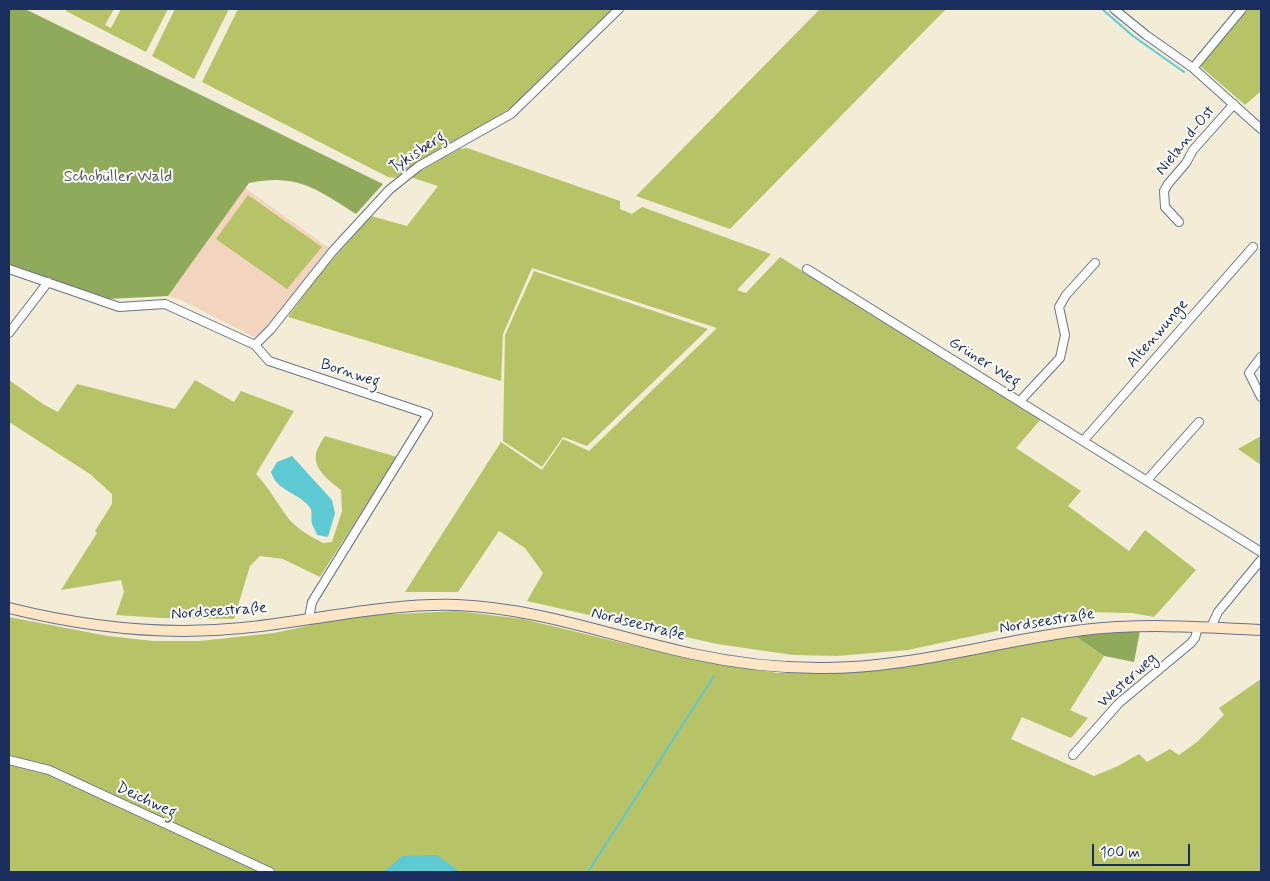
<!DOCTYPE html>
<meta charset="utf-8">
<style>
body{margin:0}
#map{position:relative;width:1270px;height:881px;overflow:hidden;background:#f3edd8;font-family:Mynerve,sans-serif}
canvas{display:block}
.frame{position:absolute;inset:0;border:10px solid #1b2f5e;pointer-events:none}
.scale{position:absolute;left:1092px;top:844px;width:98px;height:22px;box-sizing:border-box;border:2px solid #1b2f5e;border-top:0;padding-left:6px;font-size:15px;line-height:18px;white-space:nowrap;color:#1b2f5e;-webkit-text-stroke:4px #fdfcf7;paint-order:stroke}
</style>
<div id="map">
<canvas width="1270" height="881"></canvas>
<div class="frame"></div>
<div class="scale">100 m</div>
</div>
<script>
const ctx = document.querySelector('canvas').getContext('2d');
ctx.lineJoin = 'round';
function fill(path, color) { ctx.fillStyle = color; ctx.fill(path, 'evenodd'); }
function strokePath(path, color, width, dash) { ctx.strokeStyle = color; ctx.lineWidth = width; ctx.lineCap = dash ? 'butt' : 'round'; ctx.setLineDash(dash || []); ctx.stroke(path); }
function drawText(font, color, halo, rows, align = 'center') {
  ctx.font = font + ' Mynerve,sans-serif'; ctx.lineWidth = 4; ctx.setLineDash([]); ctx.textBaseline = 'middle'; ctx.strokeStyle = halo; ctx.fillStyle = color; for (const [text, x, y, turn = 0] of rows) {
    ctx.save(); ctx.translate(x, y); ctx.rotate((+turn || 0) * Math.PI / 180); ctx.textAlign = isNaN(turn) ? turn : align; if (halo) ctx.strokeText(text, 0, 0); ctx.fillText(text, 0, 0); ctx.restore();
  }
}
fill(new Path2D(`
 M 245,188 L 329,248 L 270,325 L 256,338 L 179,299 L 168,296 Z`), '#f3d4bf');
fill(new Path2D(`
 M 67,9 L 114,9 L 105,25 L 111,28 L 121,9 L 168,9 L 146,52 L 66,11 Z
 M 175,9 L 229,9 L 194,79 L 152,56 Z
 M 238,9 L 613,9 L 521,102 L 395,178 L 388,177 L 202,82 Z
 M 820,9 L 946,9 L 730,229 L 636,196 Z
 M 1248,9 L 1261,9 L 1261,91 L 1245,105 L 1200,66 Z
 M 467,148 L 620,201 L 620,209 L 632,214 L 642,207 L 771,254 L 737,290 L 746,293 L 780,257 L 1041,419 L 1016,448 L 1081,491 L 1068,506 L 1129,551 L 1145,530 L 1196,570 L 1154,617 L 1132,613 L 1084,612 L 908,650 L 837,656 L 793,655 L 717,644 L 527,601 L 543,573 L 525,548 L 499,531 L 458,592 L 405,592 L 501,442 L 542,470 L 563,439 L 589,451 L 717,328 L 532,268 L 503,334 L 501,381 L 288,317 L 318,276 L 371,216 L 407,226 L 438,186 L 410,177 L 459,149 Z
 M 248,195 L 322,247 L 287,289 L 216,239 Z
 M 534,271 L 708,329 L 587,446 L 563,437 L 542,467 L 503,441 L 505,335 Z
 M 9,380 L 43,404 L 58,412 L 77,384 L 175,409 L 195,380 L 234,402 L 241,391 L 294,411 L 256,474 C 269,488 277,503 288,518 C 297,529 310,536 323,543 L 332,542 L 342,511 L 341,490 C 331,482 313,470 316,454 C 317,448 322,441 325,436 L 397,457 L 320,577 L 283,559 L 260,556 L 250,566 L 234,619 L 162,618 L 116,615 L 124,592 L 121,580 L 61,590 L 97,533 L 95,531 L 112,504 L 112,494 L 90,474 L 9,422 Z
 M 1261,436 L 1261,465 L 1238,449 Z
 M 457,611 L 523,619 L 693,660 L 778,673 L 863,672 L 1075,636 L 1104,656 L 1070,710 L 1088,718 L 1071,738 L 1022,717 L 1011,739 L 1094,776 L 1118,766 L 1139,754 L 1147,762 L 1170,749 L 1179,755 L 1197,742 L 1224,715 L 1219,708 L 1261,679 L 1261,872 L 9,872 L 9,617 L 108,636 L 154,641 L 200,641 L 274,633 L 354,616 Z`), '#b6c467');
fill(new Path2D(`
 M 9,9 L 25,9 L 383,184 L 356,214 C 316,189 298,173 249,183 L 168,296 L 107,299 L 9,264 Z
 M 1140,631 L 1134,662 L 1104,656 L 1075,636 L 1110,632 Z`), '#90aa5c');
fill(new Path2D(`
 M 292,456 L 332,500 L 335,513 L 328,537 L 317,535 C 316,531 313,527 312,524 C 310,517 314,511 308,505 C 296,492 277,491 271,472 L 277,462 Z
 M 437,855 L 460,872 L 384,872 L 402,856 Z`), '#5dc9d3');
strokePath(new Path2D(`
 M 1102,9 L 1133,36 L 1184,72
 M 1192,63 L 1237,9
 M 588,872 L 714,676`), '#5dc9d3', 2);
const street = new Path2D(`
 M 1114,9 L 1146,35 L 1193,68 L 1261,129
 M 1193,68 L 1242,9
 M 1179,222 L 1165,207 L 1164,191 L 1168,184 L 1186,163 L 1193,150 L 1234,104
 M 9,269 L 119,307 L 165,304 L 255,345 L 269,361 L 428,414 L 312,602 L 309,618
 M 807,269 L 1261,552
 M 9,333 L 48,282
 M 255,345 L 271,329 L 332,252 L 389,190 L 419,166 L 511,114 L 619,9
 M 1261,357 L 1249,373 L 1261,397
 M 1020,401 L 1060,358 L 1065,335 L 1059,307 L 1066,295 L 1095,263
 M 1084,440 L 1253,247
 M 1148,479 L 1199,422
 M 1211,627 L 1218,612 L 1261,560
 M 1073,755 L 1119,703 L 1191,643 L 1195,638 L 1198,627
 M 9,760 L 49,770 L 270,872`);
const secondary = new Path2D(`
 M 9,608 C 85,627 163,636 242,628 C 314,621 384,603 457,605 C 538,608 614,637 693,654 C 734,663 777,668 819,668 C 909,669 995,641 1083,630 C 1142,623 1202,627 1261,630`);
strokePath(street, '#677289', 10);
strokePath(secondary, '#677289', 12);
strokePath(street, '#fff', 8);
strokePath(secondary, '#fde5c5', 10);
drawText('16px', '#1b2f5e', '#fdfcf7', [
 ["Nieland-Ost",1186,141,-51],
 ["Tykisberg",418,153,-33],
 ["Altenwunge",1158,334,-49],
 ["Grüner Weg",984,363,32],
 ["Bornweg",350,374,18],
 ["Nordseestraße",219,612,-4],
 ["Nordseestraße",1047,622,-9],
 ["Nordseestraße",638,625,14],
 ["Westerweg",1128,681,-42],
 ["Deichweg",146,801,25]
]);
drawText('16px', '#4a5c61', '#fdfcf7', [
 ["Schobüller Wald",118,178]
]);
</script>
